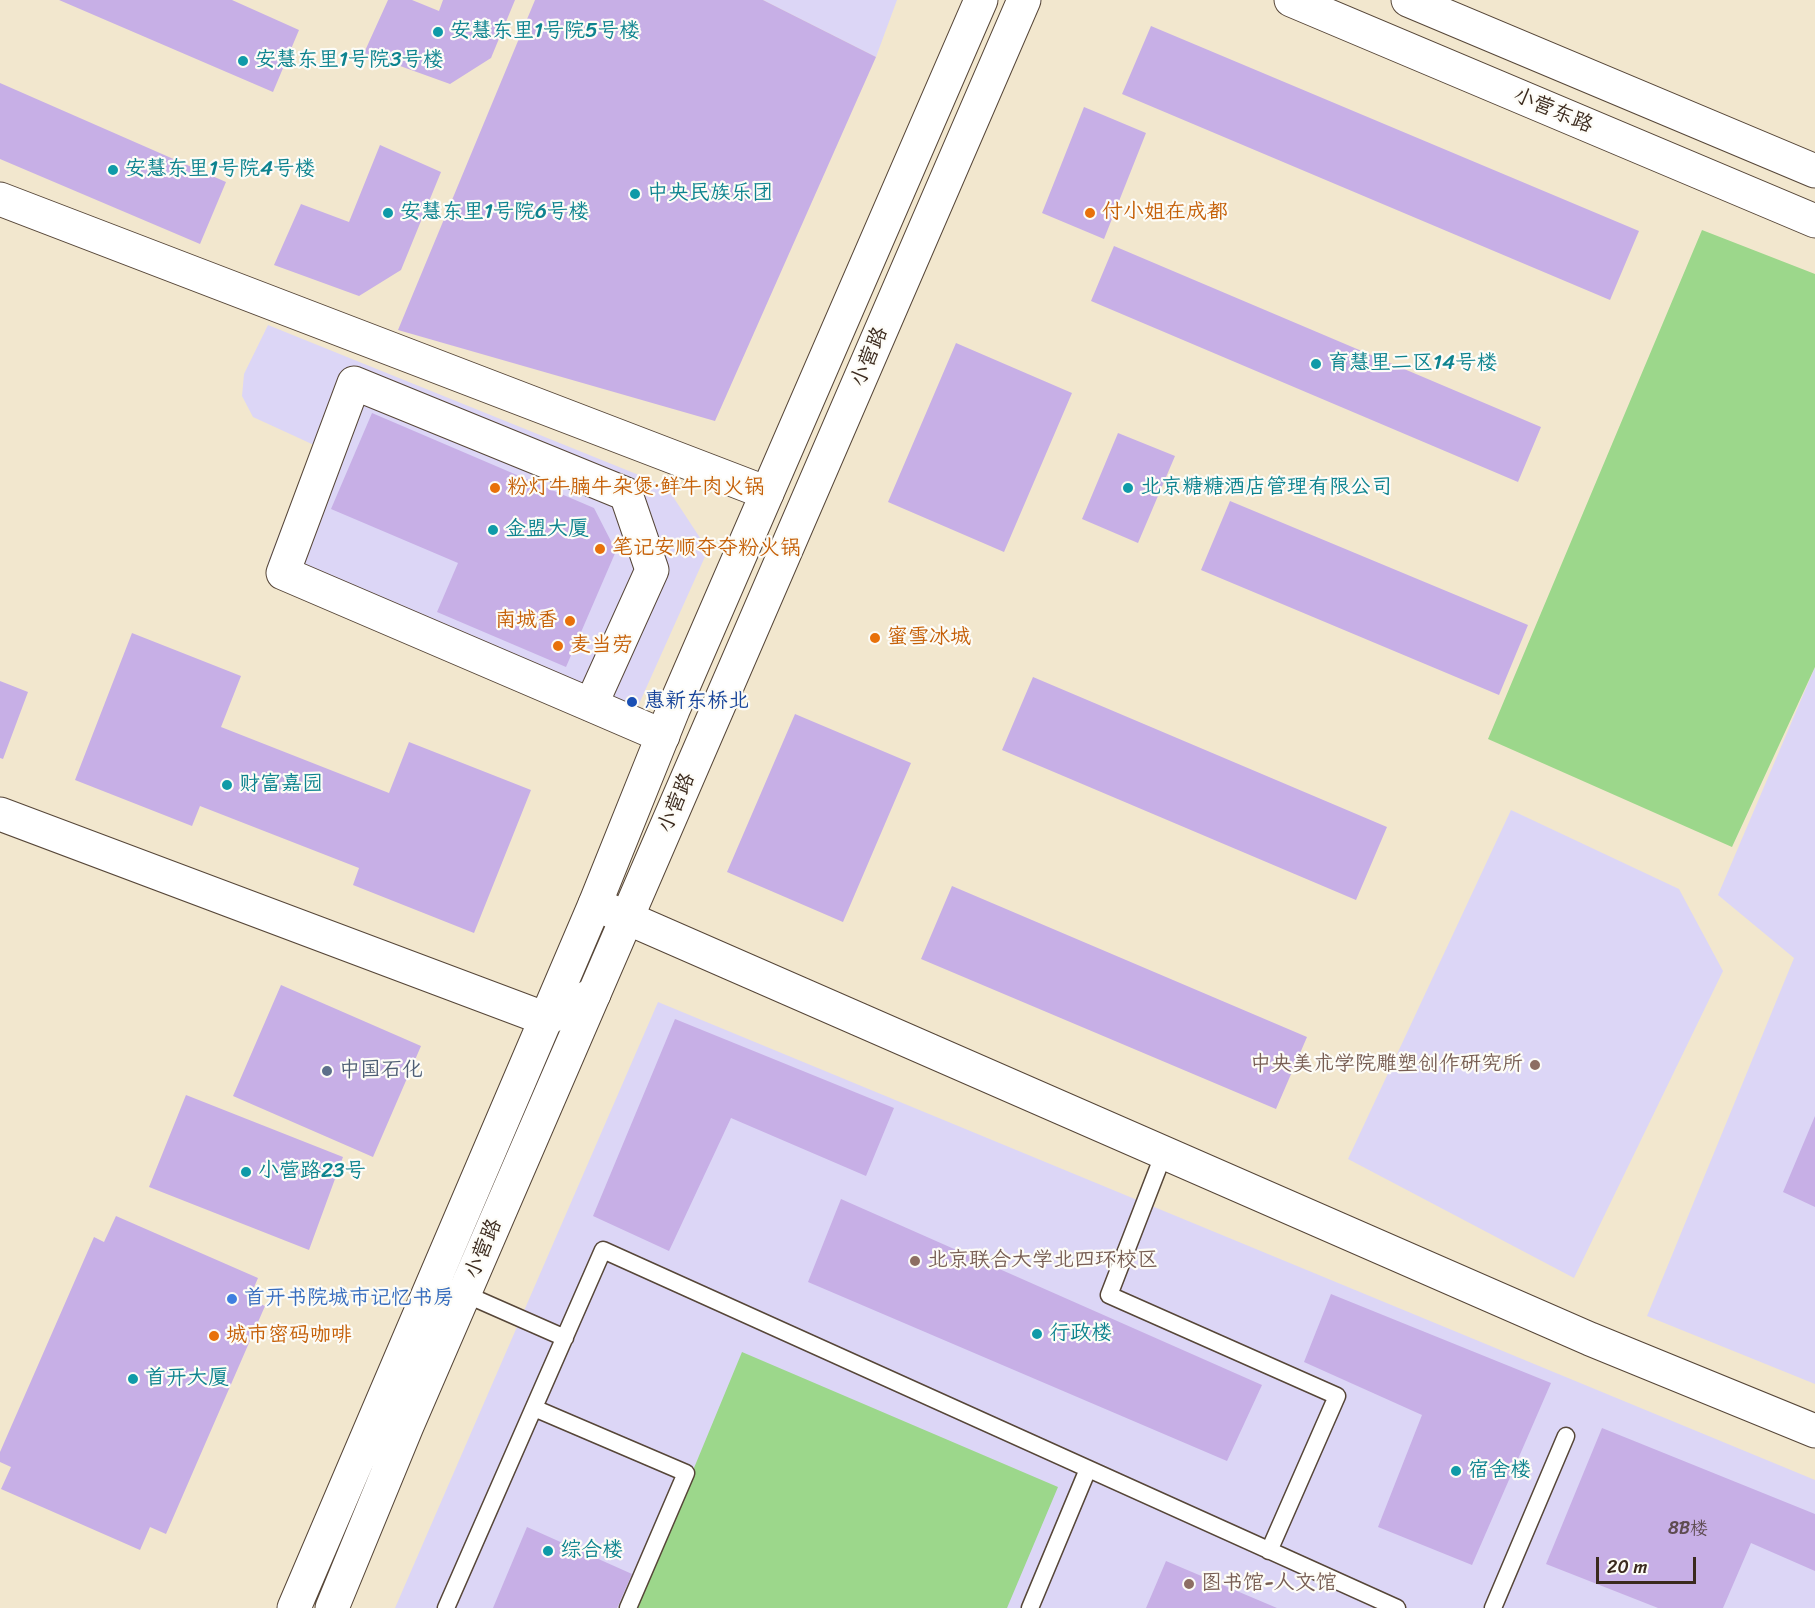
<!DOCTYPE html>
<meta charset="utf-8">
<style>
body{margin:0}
#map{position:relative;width:1815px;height:1608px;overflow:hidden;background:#f2e7ce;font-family:Sriracha,sans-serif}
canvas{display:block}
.scale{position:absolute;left:1596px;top:1557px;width:100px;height:27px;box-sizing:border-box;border:3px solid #3b2a1e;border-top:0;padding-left:8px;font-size:18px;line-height:21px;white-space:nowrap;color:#3b2a1e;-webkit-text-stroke:4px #fdfcf7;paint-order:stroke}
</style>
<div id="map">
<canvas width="1815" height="1608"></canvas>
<div class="scale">20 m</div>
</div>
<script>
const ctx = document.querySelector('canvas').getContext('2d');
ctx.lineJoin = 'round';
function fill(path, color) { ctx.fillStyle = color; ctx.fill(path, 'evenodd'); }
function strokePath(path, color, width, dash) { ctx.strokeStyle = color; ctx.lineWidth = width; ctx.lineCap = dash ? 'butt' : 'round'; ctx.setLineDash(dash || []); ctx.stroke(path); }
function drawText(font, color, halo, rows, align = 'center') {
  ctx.font = font + ' Sriracha,"LXGW WenKai TC",sans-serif'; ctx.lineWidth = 4.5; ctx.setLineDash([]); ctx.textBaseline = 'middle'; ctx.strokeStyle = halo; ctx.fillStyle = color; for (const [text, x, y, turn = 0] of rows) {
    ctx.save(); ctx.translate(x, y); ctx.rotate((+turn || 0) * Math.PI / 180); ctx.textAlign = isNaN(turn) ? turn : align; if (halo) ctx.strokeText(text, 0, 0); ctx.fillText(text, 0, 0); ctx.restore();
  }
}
fill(new Path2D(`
 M 763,0 L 897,0 L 876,57 Z
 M 268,325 L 666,486 L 708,550 L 626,733 L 271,579 L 268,562 L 314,445 L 253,417 L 242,396 L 244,374 Z
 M 1815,667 L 1815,1384 L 1647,1316 L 1794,958 L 1718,895 Z
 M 1511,810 L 1679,889 L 1723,971 L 1574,1278 L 1348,1159 Z
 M 658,1002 L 1815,1480 L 1815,1608 L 395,1608 Z`), '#dcd6f6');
fill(new Path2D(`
 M 1702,230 L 1815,274 L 1815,667 L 1732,847 L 1488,739 Z
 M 742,1352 L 1058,1487 L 1007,1608 L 636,1608 Z`), '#9cd78b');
fill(new Path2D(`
 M 59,0 L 232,0 L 299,30 L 273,92 Z
 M 388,0 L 412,0 L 439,11 L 443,0 L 515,0 L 491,58 L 450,84 L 364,53 Z
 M 535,0 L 763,0 L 876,57 L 715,421 L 398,330 Z
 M 1151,26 L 1639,231 L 1610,300 L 1122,94 Z
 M 0,83 L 226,182 L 200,244 L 0,159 Z
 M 1084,107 L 1146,133 L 1104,239 L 1042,213 Z
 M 380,145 L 441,172 L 401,270 L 359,296 L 274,265 L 301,204 L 349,222 Z
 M 1114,246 L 1541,427 L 1518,482 L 1091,301 Z
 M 956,343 L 1072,393 L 1004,552 L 888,502 Z
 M 372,413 L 594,508 L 616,551 L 566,667 L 437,612 L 458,563 L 331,509 Z
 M 1118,433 L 1175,456 L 1138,543 L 1082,519 Z
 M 1230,501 L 1528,625 L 1499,695 L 1201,570 Z
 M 132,633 L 241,676 L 221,727 L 389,793 L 409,742 L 531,790 L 474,933 L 353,885 L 359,868 L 200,806 L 192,826 L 75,780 Z
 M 1033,677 L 1387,827 L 1356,900 L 1002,750 Z
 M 0,681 L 28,692 L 3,759 L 0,758 Z
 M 795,714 L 911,763 L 843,922 L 727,872 Z
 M 952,886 L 1307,1037 L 1276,1109 L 921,959 Z
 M 281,985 L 421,1046 L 373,1157 L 233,1096 Z
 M 675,1019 L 894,1108 L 866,1176 L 731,1118 L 669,1251 L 593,1216 Z
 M 186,1095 L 343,1157 L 309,1250 L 149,1187 Z
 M 1815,1116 L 1815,1207 L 1783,1192 Z
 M 841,1199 L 1262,1385 L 1227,1461 L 808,1282 Z
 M 116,1216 L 258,1278 L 249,1299 L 265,1306 L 166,1534 L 150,1527 L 140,1550 L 1,1489 L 11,1467 L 0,1462 L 0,1452 L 94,1237 L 104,1242 Z
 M 1331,1294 L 1551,1383 L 1472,1565 L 1378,1527 L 1422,1415 L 1304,1362 Z
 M 1602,1428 L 1815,1514 L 1815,1571 L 1751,1543 L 1723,1608 L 1658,1608 L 1546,1564 Z
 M 527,1527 L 632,1574 L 617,1608 L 493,1608 Z
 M 1166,1561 L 1277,1608 L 1146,1608 Z`), '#c7afe6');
const service = new Path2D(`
 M 1164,1153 L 1109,1295 L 1337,1396 L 1269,1551
 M 465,1294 L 565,1338
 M 534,1408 L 686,1473 L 628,1608
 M 446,1608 L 603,1250 L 1397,1608
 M 1030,1608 L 1088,1469
 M 1493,1608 L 1566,1436`);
const minor = new Path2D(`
 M 0,199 L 767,493
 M 591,705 L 283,573 L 354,383 L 626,494 L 652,570 L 591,705 L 663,736
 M 0,814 L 546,1019 L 594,994
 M 595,904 L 1590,1339 L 1815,1431`);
const tertiary = new Path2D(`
 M 294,1608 L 595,904 L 673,710 L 981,0
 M 332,1608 L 407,1426 L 1024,0`);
const secondary = new Path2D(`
 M 1291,0 L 1815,221
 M 1408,0 L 1815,171`);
strokePath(service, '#564638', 19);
strokePath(minor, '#564638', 35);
strokePath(tertiary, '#564638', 35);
strokePath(secondary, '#564638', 35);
strokePath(service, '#fff', 16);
strokePath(minor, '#fff', 33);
strokePath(tertiary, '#fff', 33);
strokePath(secondary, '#fff', 33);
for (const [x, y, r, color] of [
 [438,32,6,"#0f9aa8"],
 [243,61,6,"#0f9aa8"],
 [113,170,6,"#0f9aa8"],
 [635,194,6,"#0f9aa8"],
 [388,213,6,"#0f9aa8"],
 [1090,213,6,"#e8710a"],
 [1316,364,6,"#0f9aa8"],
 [495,488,6,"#e8710a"],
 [1128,488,6,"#0f9aa8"],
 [493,530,6,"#0f9aa8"],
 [600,549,6,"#e8710a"],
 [570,621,6,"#e8710a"],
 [875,638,6,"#e8710a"],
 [558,646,6,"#e8710a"],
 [632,702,6,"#1a4fb4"],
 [227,785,6,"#0f9aa8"],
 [1535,1065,6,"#8d6e63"],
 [327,1071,6,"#5c6f8a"],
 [246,1172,6,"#0f9aa8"],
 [915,1261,6,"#8d6e63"],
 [232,1299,6,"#3f7fe0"],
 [1037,1334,6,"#0f9aa8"],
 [214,1336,6,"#e8710a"],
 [133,1379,6,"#0f9aa8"],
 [1456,1471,6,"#0f9aa8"],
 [548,1551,6,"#0f9aa8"],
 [1189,1584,6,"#8d6e63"]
]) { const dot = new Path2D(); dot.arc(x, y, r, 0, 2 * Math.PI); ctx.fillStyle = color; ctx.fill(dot); strokePath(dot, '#fdfcf7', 2); }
drawText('18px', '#5e4b50', null, [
 ["8B楼",1688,1529]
]);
drawText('21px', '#0d838f', '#fdfcf7', [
 ["安慧东里1号院5号楼",450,32],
 ["安慧东里1号院3号楼",255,61],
 ["安慧东里1号院4号楼",125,170],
 ["中央民族乐团",647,194],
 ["安慧东里1号院6号楼",400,213],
 ["育慧里二区14号楼",1328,364],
 ["北京糖糖酒店管理有限公司",1140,488],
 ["金盟大厦",505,530],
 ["财富嘉园",239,785],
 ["小营路23号",258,1172],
 ["行政楼",1049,1334],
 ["首开大厦",145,1379],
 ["宿舍楼",1468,1471],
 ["综合楼",560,1551]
], 'left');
drawText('21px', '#3b2a1e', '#fdfcf7', [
 ["小营东路",1553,111,23],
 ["小营路",870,357,-67],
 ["小营路",677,803,-67],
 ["小营路",484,1249,-67]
]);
drawText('21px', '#c56008', '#fdfcf7', [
 ["付小姐在成都",1102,213],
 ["粉灯牛腩牛杂煲·鲜牛肉火锅",507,488],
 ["笔记安顺夺夺粉火锅",612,549],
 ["南城香",558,621,"right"],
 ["蜜雪冰城",887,638],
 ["麦当劳",570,646],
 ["城市密码咖啡",226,1336]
], 'left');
drawText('21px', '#164399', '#fdfcf7', [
 ["惠新东桥北",644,702]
], 'left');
drawText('21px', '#785e54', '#fdfcf7', [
 ["中央美术学院雕塑创作研究所",1523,1065,"right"],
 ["北京联合大学北四环校区",927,1261],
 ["图书馆-人文馆",1201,1584]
], 'left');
drawText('21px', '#4e5e75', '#fdfcf7', [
 ["中国石化",339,1071]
], 'left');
drawText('21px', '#366cbe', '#fdfcf7', [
 ["首开书院城市记忆书房",244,1299]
], 'left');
</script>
